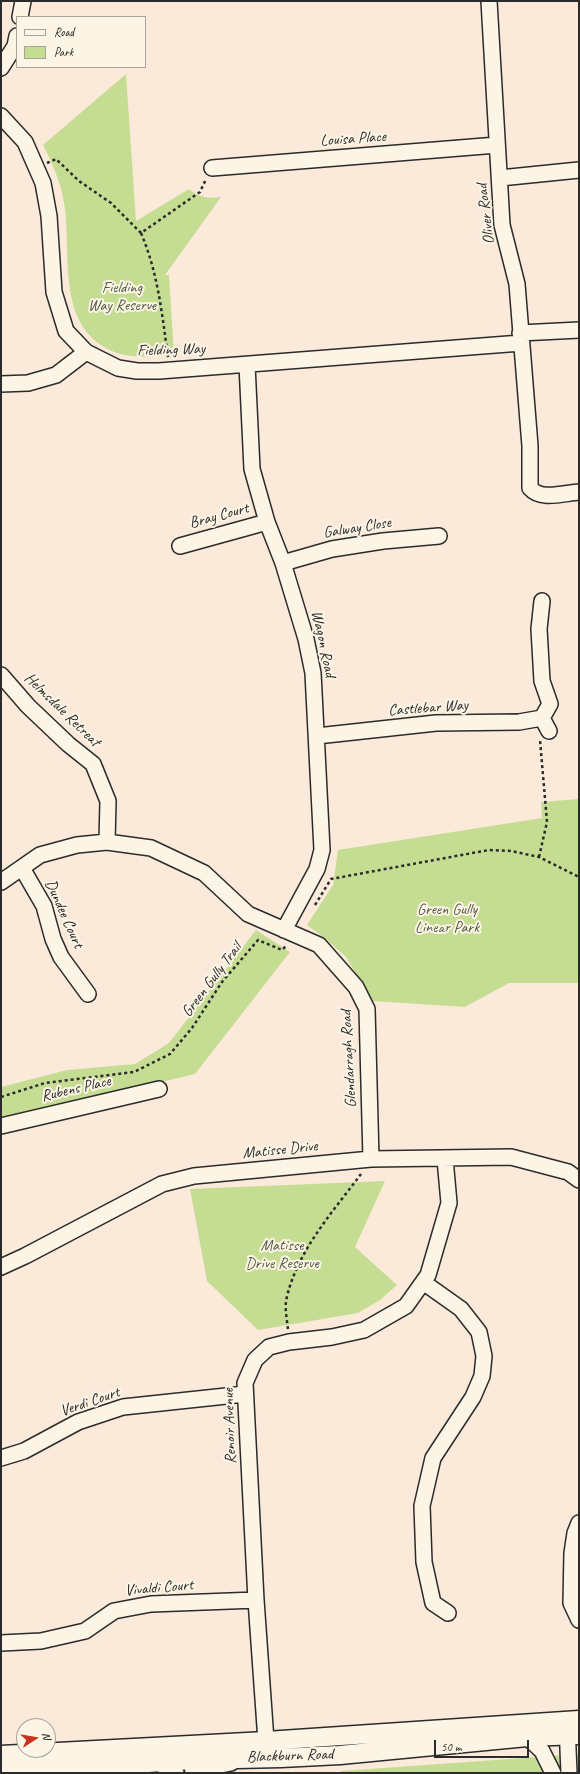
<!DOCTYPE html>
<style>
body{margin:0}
#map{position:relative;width:580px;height:1774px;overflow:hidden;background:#fbeada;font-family:Caveat,sans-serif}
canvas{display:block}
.frame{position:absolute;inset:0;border:2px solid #2b2b2b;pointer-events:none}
.legend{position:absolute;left:16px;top:16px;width:130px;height:52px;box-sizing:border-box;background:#fcf5e5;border:1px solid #a8a49b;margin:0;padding:5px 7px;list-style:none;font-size:12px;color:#2b2b2b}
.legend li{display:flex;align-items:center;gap:8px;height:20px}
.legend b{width:20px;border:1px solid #a8a49b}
.north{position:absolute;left:16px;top:1718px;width:40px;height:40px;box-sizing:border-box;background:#fcf5e5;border:1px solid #a8a49b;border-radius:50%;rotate:78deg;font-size:11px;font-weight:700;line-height:16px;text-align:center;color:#2b2b2b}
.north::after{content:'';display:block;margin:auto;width:14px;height:18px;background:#c8321e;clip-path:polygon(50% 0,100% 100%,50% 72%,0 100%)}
.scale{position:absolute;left:434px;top:1740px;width:95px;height:18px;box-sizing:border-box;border:2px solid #2b2b2b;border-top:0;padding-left:5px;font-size:12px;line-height:14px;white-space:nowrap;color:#2b2b2b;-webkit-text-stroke:3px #fcf5e5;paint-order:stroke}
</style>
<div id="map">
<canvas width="580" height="1774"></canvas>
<div class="frame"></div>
<ul class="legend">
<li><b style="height:5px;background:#fcf5e5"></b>Road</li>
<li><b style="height:11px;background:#c5dd93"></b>Park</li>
</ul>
<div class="north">N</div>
<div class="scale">50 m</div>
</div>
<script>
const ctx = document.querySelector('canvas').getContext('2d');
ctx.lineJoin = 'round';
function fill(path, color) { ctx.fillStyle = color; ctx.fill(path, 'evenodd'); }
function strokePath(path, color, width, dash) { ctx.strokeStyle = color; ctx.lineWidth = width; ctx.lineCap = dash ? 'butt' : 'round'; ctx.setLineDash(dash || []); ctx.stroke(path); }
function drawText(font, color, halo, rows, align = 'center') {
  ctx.font = font + ' Caveat,sans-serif'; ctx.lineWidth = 4; ctx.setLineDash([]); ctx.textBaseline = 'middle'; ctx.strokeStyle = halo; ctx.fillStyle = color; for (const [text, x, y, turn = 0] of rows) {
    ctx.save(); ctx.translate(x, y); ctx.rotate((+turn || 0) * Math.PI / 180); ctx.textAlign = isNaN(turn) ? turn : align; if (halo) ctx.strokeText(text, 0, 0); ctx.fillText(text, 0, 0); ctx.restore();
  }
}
fill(new Path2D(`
 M 126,74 L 136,221 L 189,189 C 199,197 208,199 221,197 L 165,275 L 169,275 L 174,355 C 155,356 135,359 117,353 C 56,331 71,259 65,209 C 62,186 54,166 43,145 Z
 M 579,799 L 579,983 L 509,983 L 465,1007 L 372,1001 L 346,957 L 326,939 L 307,925 L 333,885 L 338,850 L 542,818 L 541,802 Z
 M 256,930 L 290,952 L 195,1074 L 1,1120 L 1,1087 L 67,1070 L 135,1064 L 169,1043 Z
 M 385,1181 L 355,1247 L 397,1285 L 380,1300 L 358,1313 L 258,1330 L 207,1281 L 190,1189 Z
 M 579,1754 L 579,1773 L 341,1773 L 341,1771 Z`), '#c5dd93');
const minor = new Path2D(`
 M 489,1 L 502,225 L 517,284 L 530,446 L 530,488 C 541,501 564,493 579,492
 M 20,17 L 23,1
 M 1,68 L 15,46 L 17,36
 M 1,116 L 25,142 L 43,183 L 49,216 L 54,292 L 66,331 L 86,352 L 118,368 L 137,371 L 159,371 L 521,343
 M 212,168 L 497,145
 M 500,178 L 579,170
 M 520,333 L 579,330
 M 247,365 L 252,469 L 267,522 L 283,563 L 306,639 L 313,673 L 322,850 L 317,869 L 284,930
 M 1,384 L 28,383 L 56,375 L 86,352
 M 180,546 L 267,522
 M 283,563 L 332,549 L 383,541 L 439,536
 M 1,675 L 28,706 L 68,744 L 93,764 L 108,801 L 107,842
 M 542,718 L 549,731
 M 317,736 L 436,723 L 519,722 L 542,718 L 550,704 L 542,681 L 539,629 L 542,601
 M 22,868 L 44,906 L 53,939 L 61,957 L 88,994
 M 1,882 L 40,855 L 77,845 L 107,842 L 151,848 L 204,873 L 248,914 L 319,945 L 356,987 L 367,1009 L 371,1159
 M 1,1126 L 159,1089
 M 1,1267 L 25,1256 L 162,1184 L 194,1176 L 371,1159 L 511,1157 L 568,1172 L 579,1180
 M 423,1282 L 461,1309 L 479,1332 L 484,1356 L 482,1376 L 473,1397 L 433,1458 L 422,1506 L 424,1562 L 433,1603 L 448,1613
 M 1,1458 L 24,1451 L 78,1422 L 123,1407 L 245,1394
 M 579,1523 L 575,1533 L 572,1553 L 571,1603 L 579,1620
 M 1,1643 L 41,1641 L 85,1631 L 114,1611 L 151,1604 L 256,1600
 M 567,1725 L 569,1773
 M 527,1737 L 542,1751 L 553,1773
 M 266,1741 L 256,1600 L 245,1383 L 255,1360 L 269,1347 L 289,1342 L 332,1337 L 364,1330 L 406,1306 L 428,1275 L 449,1203 L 445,1159
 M 185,1752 L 192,1760 L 193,1773
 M 157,1762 L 176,1773
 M 204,1773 L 216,1766 L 231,1763`);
const major = new Path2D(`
 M 1,1755 L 266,1741 L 579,1720
 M 1,1773 L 192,1760 L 281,1758 L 340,1755 L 527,1737 L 579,1735`);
strokePath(minor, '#2b2b2b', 18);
strokePath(major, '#2b2b2b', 21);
strokePath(new Path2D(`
 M 47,163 L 56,159 L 79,181 L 111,203 L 141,233 L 200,192 L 206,179
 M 141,233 C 158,273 162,314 168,357
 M 539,857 L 547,822 L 540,740
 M 315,905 L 331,879 L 489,850 L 511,851 L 539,857 L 579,877
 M 1,1097 L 45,1083 L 134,1072 L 170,1054 L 192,1028 L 222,982 L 258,940 L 282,950 L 287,945
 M 288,1329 C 287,1321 285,1310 286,1301 C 296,1252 332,1213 361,1174`), '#2b2b2b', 2.5, [3, 3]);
strokePath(minor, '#fcf5e5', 15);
strokePath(major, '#fcf5e5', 18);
drawText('16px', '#2b2b2b', '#fcf5e5', [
 ["Louisa Place",353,139,-4],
 ["Oliver Road",486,214,-97],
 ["Fielding Way",171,350,-2],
 ["Bray Court",219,516,-15],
 ["Galway Close",357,528,-9],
 ["Wagon Road",323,644,78],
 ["Castlebar Way",428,708,-4],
 ["Helmsdale Retreat",62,710,44],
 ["Dundee Court",64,914,66],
 ["Green Gully Trail",212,980,-53],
 ["Glendarragh Road",349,1059,-93],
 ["Rubens Place",76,1089,-13],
 ["Matisse Drive",280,1150,-6],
 ["Verdi Court",90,1402,-19],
 ["Renoir Avenue",230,1426,-92],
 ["Vivaldi Court",159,1588,-5],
 ["Blackburn Road",290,1756,-2]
]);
drawText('16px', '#525845', '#fcf5e5', [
 ["Fielding",122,288],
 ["Way Reserve",122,306],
 ["Green Gully",447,910],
 ["Linear Park",447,928],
 ["Matisse",282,1246],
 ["Drive Reserve",282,1264]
]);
</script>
